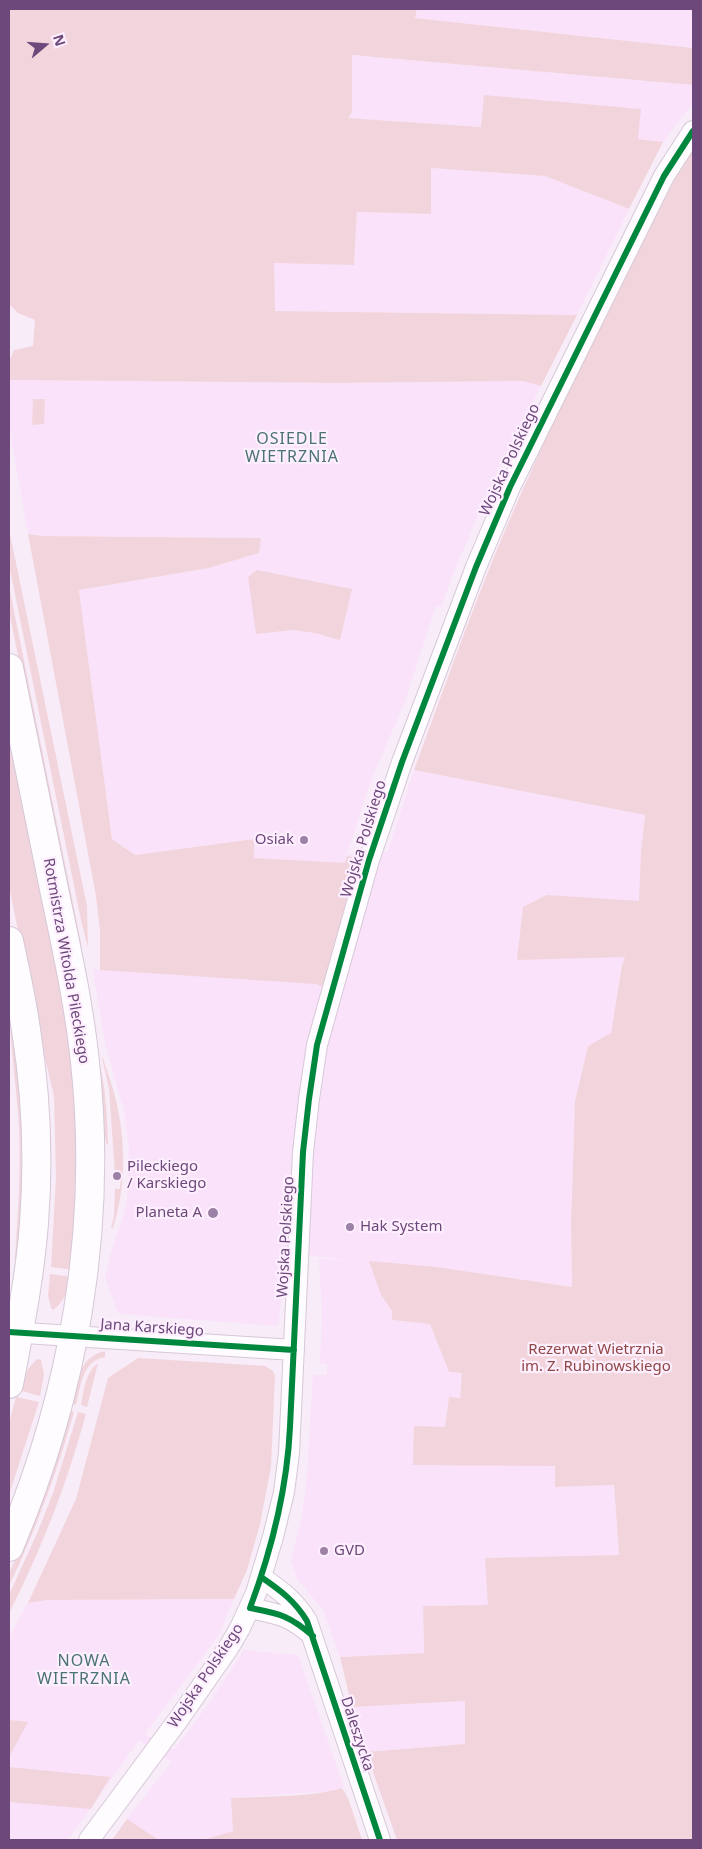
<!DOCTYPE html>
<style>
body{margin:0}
#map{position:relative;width:702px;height:1849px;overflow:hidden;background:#f8ecf8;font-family:"Noto Sans",sans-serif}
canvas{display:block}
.frame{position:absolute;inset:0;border:10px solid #6d487b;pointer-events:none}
.north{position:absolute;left:20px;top:20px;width:50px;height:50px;-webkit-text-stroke:4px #feefff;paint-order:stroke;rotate:72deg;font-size:14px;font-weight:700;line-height:20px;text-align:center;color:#6d487b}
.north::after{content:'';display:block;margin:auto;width:18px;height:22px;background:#6d487b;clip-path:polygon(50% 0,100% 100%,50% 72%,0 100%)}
</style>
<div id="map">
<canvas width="702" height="1849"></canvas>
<div class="frame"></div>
<div class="north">N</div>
</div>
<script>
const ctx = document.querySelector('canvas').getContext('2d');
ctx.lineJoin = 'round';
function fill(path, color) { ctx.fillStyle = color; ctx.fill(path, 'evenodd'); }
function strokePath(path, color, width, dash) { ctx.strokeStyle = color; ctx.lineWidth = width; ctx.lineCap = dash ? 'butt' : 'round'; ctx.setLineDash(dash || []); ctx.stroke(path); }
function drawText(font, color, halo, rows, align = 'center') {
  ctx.font = font + ' "Noto Sans",sans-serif'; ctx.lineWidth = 4.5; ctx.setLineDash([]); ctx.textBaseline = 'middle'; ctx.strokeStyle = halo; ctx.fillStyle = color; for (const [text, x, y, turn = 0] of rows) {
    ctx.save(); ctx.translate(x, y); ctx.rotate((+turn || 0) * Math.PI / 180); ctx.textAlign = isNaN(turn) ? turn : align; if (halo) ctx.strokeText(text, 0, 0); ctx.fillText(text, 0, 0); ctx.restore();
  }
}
fill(new Path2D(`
 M 417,9 L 693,9 L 693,48 L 415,18 Z
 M 351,55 L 693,85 L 693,103 L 663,142 L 605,135 L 348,118 L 352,112 Z
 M 430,168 L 545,176 L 629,209 L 577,315 L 274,311 L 274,262 L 354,265 L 357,212 L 431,214 Z
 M 9,380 L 339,383 L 523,381 L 541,386 L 501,463 L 457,564 L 441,607 L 436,606 L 404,704 L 369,785 L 347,855 L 388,851 L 414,770 L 645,815 L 641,851 L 639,957 L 622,964 L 611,1033 L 588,1046 L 575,1101 L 571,1224 L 572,1287 L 437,1267 L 381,1295 L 392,1311 L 392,1320 L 430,1324 L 449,1372 L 462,1373 L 460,1398 L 449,1397 L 445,1427 L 556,1466 L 555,1487 L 614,1485 L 619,1556 L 488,1605 L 423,1606 L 424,1653 L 340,1657 L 323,1610 L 297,1579 L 291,1561 L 301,1520 L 306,1486 L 313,1375 L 327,1375 L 327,1364 L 320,1364 L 322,1313 L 319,1259 L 354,1260 L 287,1254 L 278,1326 L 121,1314 L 118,1312 L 105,1278 L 110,1256 L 121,1222 L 127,1199 L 129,1149 L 124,1111 L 105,1044 L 93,972 L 93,969 L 100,970 L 100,930 L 96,896 L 345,864 L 253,858 L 254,839 L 135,855 L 112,839 L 79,590 L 209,568 L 259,553 L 261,538 L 43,536 L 28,534 L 9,427 Z
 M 234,1599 L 218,1636 L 145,1734 L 174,1750 L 209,1703 L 244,1650 L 298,1655 L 344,1787 L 331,1791 L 231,1798 L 233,1831 L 214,1838 L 203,1840 L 159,1840 L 127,1819 L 171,1762 L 139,1740 L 70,1837 L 65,1840 L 9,1840 L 9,1638 L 28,1603 L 47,1600 Z
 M 465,1701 L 465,1744 L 366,1752 L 352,1707 Z`), '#f9e2fa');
fill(new Path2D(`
 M 9,9 L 417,9 L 415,18 L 693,48 L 693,85 L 352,55 L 352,112 L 348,118 L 481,127 L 484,95 L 641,109 L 638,139 L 663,142 L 629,209 L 545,176 L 431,168 L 431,214 L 357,212 L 354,265 L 274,263 L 275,311 L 577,315 L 541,386 L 523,381 L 339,383 L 9,380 L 9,362 L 14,350 L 33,346 L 35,320 L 18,313 L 9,304 Z
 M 693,150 L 693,1840 L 397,1840 L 366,1752 L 465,1744 L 465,1701 L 352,1707 L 340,1657 L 424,1653 L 423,1606 L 488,1605 L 485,1558 L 619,1555 L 614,1485 L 555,1487 L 555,1466 L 413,1465 L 414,1426 L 445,1427 L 449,1397 L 460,1398 L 462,1373 L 449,1372 L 430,1324 L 392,1320 L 392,1311 L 381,1295 L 369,1261 L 437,1267 L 572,1287 L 571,1224 L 575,1101 L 588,1046 L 611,1033 L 622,965 L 625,957 L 517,960 L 523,907 L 547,895 L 639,901 L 641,851 L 645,815 L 414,770 C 449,675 482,580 524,487 C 570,383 623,283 674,181 Z
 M 33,399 L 45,399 L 44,424 L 32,425 Z
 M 9,529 L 87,906 L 88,948 L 81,920 L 9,565 Z
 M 28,534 L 43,536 L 261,538 L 259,553 L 209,568 L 79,590 L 112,839 L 135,855 L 254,839 L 254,858 L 345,863 L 347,856 L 358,858 L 323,987 L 316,984 L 100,970 L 100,930 L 96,896 Z
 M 257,570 L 352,589 L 340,640 L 315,633 L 293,630 L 256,634 L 248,577 Z
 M 9,586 L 81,943 L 82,958 L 79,959 L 9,611 Z
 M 9,723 L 67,1014 L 79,1132 L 73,1270 L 51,1267 L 56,1177 L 54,1096 L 36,1020 L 9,886 Z
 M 9,996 L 19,1062 L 25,1174 L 17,1262 L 15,1258 C 18,1214 21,1169 19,1125 C 16,1082 9,1039 9,996 Z
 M 102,1058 L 103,1058 C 108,1075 115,1092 118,1110 C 126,1148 125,1191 113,1228 L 111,1228 L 114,1216 L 115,1189 L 120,1189 L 121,1174 L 115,1174 L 109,1089 Z
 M 98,1059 C 106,1086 107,1115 108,1144 L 107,1145 L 101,1125 Z
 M 50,1274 L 72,1277 C 68,1289 64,1303 53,1310 L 51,1308 L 48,1296 Z
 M 105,1351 L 105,1357 C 82,1361 81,1386 76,1405 L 71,1403 C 77,1381 79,1357 105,1351 Z
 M 138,1358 L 265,1366 L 273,1371 L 275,1376 L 271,1467 L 260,1524 L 247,1570 L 234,1599 L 47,1600 L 28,1603 L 76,1499 L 108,1378 Z
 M 37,1359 L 41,1360 L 44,1374 L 40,1396 L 18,1390 L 28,1369 Z
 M 98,1363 L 87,1407 L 81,1405 C 84,1390 85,1373 98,1363 Z
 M 16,1397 L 39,1402 L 9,1495 L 9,1424 Z
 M 69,1410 L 74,1412 C 57,1472 36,1530 9,1586 L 9,1573 L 17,1556 Z
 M 78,1412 L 86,1414 C 67,1483 42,1549 9,1613 L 9,1595 L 38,1531 L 53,1493 Z
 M 9,1720 L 28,1722 L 9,1757 Z
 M 9,1767 L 110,1777 L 91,1809 L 9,1802 Z
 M 342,1788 L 348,1798 L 362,1840 L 203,1840 L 233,1831 L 231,1798 C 267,1796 307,1798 342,1788 Z
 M 127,1819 L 159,1840 L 112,1840 Z`), '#f2d5dc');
const street = new Path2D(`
 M 9,1332 L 294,1350
 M 261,1577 C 280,1590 295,1601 307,1621 L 380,1840
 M 250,1608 C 278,1614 289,1615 311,1634
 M 89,1840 L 178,1720 L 229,1647 L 240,1628 L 256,1593 L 273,1537 L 284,1492 L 289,1453 L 303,1152 L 309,1099 L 317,1045 L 369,860 L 402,762 L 476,567 L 510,487 L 664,176 L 693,131`);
const secondary = new Path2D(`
 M 9,668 C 24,741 39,815 54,889 C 66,946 79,1004 85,1062 C 103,1228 74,1394 9,1547
 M 9,941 C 15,970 22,1000 26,1030 C 36,1093 39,1159 34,1223 C 30,1277 19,1331 9,1384`);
strokePath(street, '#d6c8d8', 22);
strokePath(secondary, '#d5c8d8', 30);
strokePath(street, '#fefcfe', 20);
strokePath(secondary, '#fefcfe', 28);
strokePath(new Path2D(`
 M 9,1332 L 294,1350
 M 261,1577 C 280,1590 295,1601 307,1621 L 380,1840
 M 313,1636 C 289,1615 280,1614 250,1608 C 272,1549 287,1490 290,1427 L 303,1152 L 309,1099 L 317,1045 L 369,860 L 402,762 L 476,567 L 510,487 L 664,176 L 693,131`), '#00873e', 6);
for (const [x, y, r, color] of [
 [304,840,5,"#9e81a7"],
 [117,1176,5,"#9e81a7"],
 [213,1213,6,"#9e81a7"],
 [350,1227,5,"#9e81a7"],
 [324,1551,5,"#9e81a7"]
]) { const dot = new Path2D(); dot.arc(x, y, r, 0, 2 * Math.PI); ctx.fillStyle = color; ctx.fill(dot); strokePath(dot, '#feefff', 2); }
drawText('15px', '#6d487b', '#feefff', [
 ["Wojska Polskiego",510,460,-65],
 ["Wojska Polskiego",364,839,-73],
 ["Rotmistrza Witolda Pileckiego",66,961,80],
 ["Wojska Polskiego",286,1237,-87],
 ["Jana Karskiego",152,1328,4],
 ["Wojska Polskiego",206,1676,-56],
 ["Daleszycka",357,1734,72]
]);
drawText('15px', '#6d487b', '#feefff', [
 ["Osiak",294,840,"right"],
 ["Pileckiego",127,1167],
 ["/ Karskiego",127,1184],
 ["Planeta A",202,1213,"right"],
 ["Hak System",360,1227],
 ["GVD",334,1551]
], 'left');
drawText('15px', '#8f4843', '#feefff', [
 ["Rezerwat Wietrznia",596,1350],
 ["im. Z. Rubinowskiego",596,1367]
]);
ctx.letterSpacing = '1px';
drawText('16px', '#4a7374', '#feefff', [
 ["OSIEDLE",292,439],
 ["WIETRZNIA",292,457],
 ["NOWA",84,1661],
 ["WIETRZNIA",84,1679]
]);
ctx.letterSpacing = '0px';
</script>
